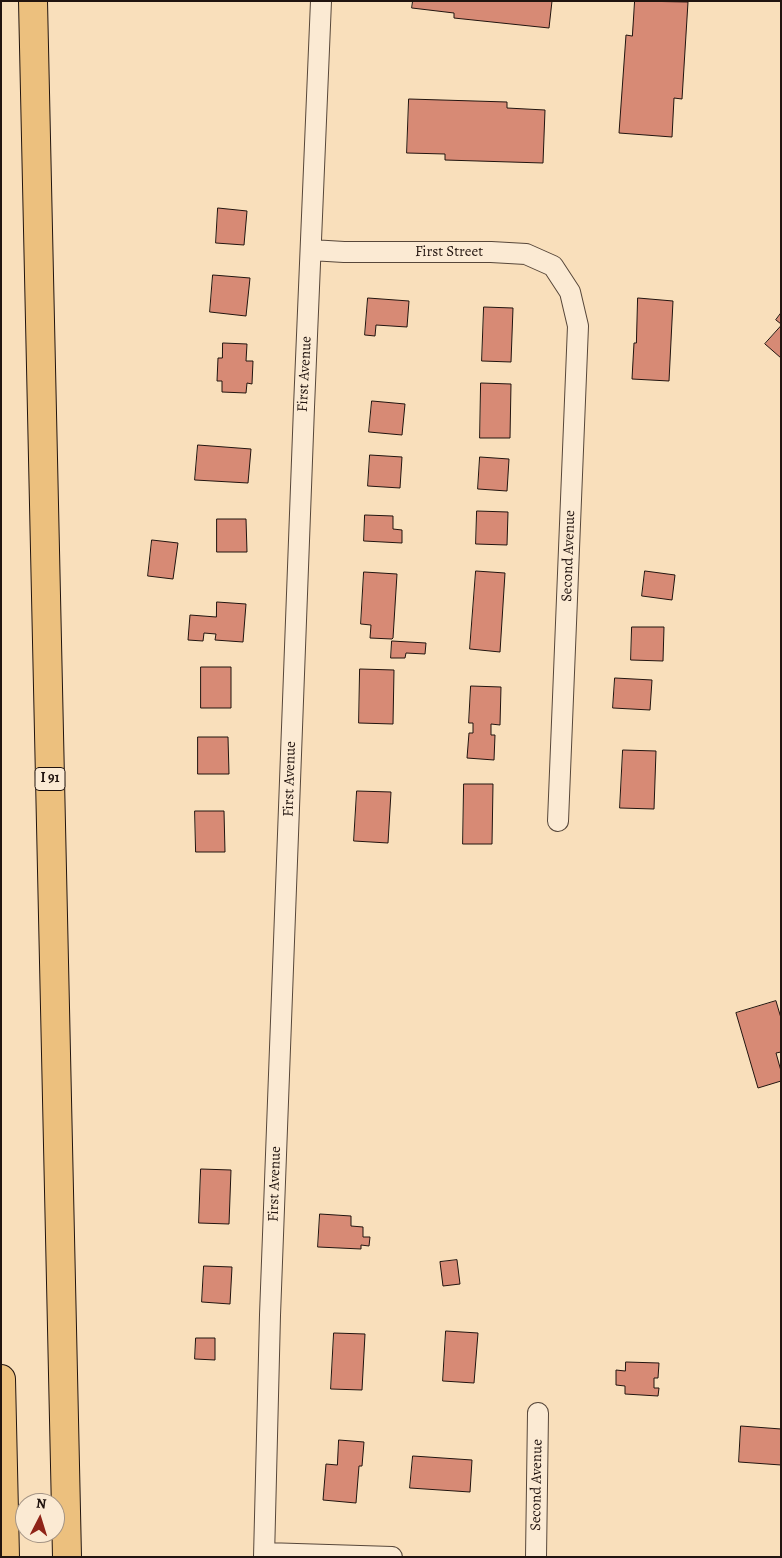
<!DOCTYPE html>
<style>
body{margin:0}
#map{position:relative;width:782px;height:1558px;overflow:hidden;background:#f9dfbb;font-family:Alegreya,serif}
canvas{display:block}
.frame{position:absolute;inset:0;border:2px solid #21140f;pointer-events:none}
.north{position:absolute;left:15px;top:1493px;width:50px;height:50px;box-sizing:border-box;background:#fbead3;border:1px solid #a49485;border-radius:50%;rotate:5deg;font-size:14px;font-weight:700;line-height:20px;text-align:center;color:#21140f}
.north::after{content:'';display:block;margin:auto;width:18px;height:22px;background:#8f2418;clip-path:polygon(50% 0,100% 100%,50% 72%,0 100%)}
</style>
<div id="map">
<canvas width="782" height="1558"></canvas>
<div class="frame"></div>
<div class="north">N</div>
</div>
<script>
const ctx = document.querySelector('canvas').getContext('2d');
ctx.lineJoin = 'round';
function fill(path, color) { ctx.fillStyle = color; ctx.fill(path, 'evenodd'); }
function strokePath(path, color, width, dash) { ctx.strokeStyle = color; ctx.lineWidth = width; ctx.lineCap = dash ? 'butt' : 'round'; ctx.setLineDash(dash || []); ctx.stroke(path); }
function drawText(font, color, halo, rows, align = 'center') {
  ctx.font = font + ' Alegreya,serif'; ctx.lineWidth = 4; ctx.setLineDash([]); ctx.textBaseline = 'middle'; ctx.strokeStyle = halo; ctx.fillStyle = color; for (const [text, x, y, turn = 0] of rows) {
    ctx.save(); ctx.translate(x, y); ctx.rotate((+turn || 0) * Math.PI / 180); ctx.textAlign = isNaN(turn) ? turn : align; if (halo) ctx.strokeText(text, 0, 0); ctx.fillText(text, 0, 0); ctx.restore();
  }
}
const building = new Path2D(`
 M 413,1 L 552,1 L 549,28 L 454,18 L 454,13 L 412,8 Z
 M 635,1 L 688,2 L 682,99 L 674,98 L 672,137 L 619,133 L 626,35 L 632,36 Z
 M 409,99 L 507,102 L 507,108 L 545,110 L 543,163 L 445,160 L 445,154 L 407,153 Z
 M 218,208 L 247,211 L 244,245 L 216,243 Z
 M 213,275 L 250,278 L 246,316 L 210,312 Z
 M 368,298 L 409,301 L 407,327 L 376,325 L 375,336 L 365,335 Z
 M 638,298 L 673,301 L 669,381 L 632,379 L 634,343 L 636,343 Z
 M 484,307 L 513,308 L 511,362 L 482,361 Z
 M 781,313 L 781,324 L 776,320 Z
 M 781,326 L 781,358 L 765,344 Z
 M 223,343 L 247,344 L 246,361 L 253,361 L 252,384 L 247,383 L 246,393 L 222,392 L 222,381 L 217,381 L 218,358 L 222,358 Z
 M 481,383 L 511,384 L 510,438 L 480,438 Z
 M 372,401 L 405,404 L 402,435 L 369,432 Z
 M 198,445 L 251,449 L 248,483 L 195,480 Z
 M 370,455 L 402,457 L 400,488 L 368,486 Z
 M 480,457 L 509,459 L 507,491 L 478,489 Z
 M 477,511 L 508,512 L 507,545 L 476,544 Z
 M 365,515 L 393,516 L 393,529 L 402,530 L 402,543 L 364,541 Z
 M 217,519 L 246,519 L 247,552 L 217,552 Z
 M 152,540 L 178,543 L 173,579 L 148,576 Z
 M 476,571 L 505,573 L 500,652 L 470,649 Z
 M 645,571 L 675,575 L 672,600 L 642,596 Z
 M 364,572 L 397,574 L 393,638 L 392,639 L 370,638 L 371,625 L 361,624 Z
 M 217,602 L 246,604 L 243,642 L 215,640 L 216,634 L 204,633 L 203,641 L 188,640 L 190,615 L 216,617 Z
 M 632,627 L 664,627 L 663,661 L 631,660 Z
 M 392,641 L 426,643 L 425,654 L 406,653 L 405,658 L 391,658 Z
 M 201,667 L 231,667 L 231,708 L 201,708 Z
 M 360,669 L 394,670 L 393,724 L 359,723 Z
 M 615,678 L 652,680 L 650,710 L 613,708 Z
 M 471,686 L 501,687 L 500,725 L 491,724 L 491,735 L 495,735 L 494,760 L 467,758 L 469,733 L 473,733 L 473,723 L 469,723 Z
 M 198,737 L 228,737 L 229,774 L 198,774 Z
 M 623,750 L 656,751 L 654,809 L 620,808 Z
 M 464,784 L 493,784 L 492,844 L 463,844 Z
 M 357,791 L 391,792 L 388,843 L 354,841 Z
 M 195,811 L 224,811 L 225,852 L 196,852 Z
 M 776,1001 L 781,1018 L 781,1052 L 776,1053 L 781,1071 L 781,1081 L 758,1088 L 736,1013 Z
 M 201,1169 L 231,1170 L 229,1224 L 199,1223 Z
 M 320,1214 L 351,1216 L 351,1226 L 363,1227 L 363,1237 L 370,1237 L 369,1246 L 361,1245 L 361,1249 L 318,1247 Z
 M 457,1260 L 460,1284 L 443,1286 L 440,1262 Z
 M 204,1266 L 232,1267 L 230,1304 L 202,1302 Z
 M 446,1331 L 478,1333 L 474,1383 L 443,1381 Z
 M 334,1333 L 365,1334 L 362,1390 L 331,1389 Z
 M 196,1338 L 215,1338 L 215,1360 L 195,1359 Z
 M 626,1362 L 659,1363 L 658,1378 L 654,1378 L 654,1388 L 659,1388 L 658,1396 L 625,1394 L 625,1386 L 616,1385 L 616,1370 L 625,1371 Z
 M 741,1426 L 781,1429 L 781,1465 L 739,1462 Z
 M 339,1440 L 364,1442 L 362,1466 L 359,1466 L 356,1503 L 323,1500 L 326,1464 L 337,1465 Z
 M 413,1456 L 472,1460 L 470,1492 L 410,1488 Z`);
fill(building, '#d78a75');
strokePath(building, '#21140f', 1);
const street = new Path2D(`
 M 311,250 L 344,252 L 491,252 L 526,254 L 553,266 L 570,292 L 578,326 L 558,821
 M 265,1553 L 392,1557
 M 264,1557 L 270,1315 L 304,407 L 321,1
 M 536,1557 L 538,1413`);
const highway = new Path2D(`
 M 33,1 L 67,1557
 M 1,1379 L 5,1557`);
strokePath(street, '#57473a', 22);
strokePath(highway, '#21140f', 30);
strokePath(street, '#fbead3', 20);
strokePath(highway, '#ecc07e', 28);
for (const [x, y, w] of [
 [50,779,30]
]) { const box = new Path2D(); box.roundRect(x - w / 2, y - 11.5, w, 23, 4); ctx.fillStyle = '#fbead3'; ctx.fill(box); strokePath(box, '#21140f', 1); }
drawText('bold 14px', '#21140f', null, [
 ["I 91",50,779]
]);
drawText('15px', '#21140f', '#fbead3', [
 ["First Street",449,252],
 ["First Avenue",305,374,-87],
 ["Second Avenue",569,556,-88],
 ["First Avenue",290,779,-88],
 ["First Avenue",275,1184,-88],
 ["Second Avenue",537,1485,-89]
]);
</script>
